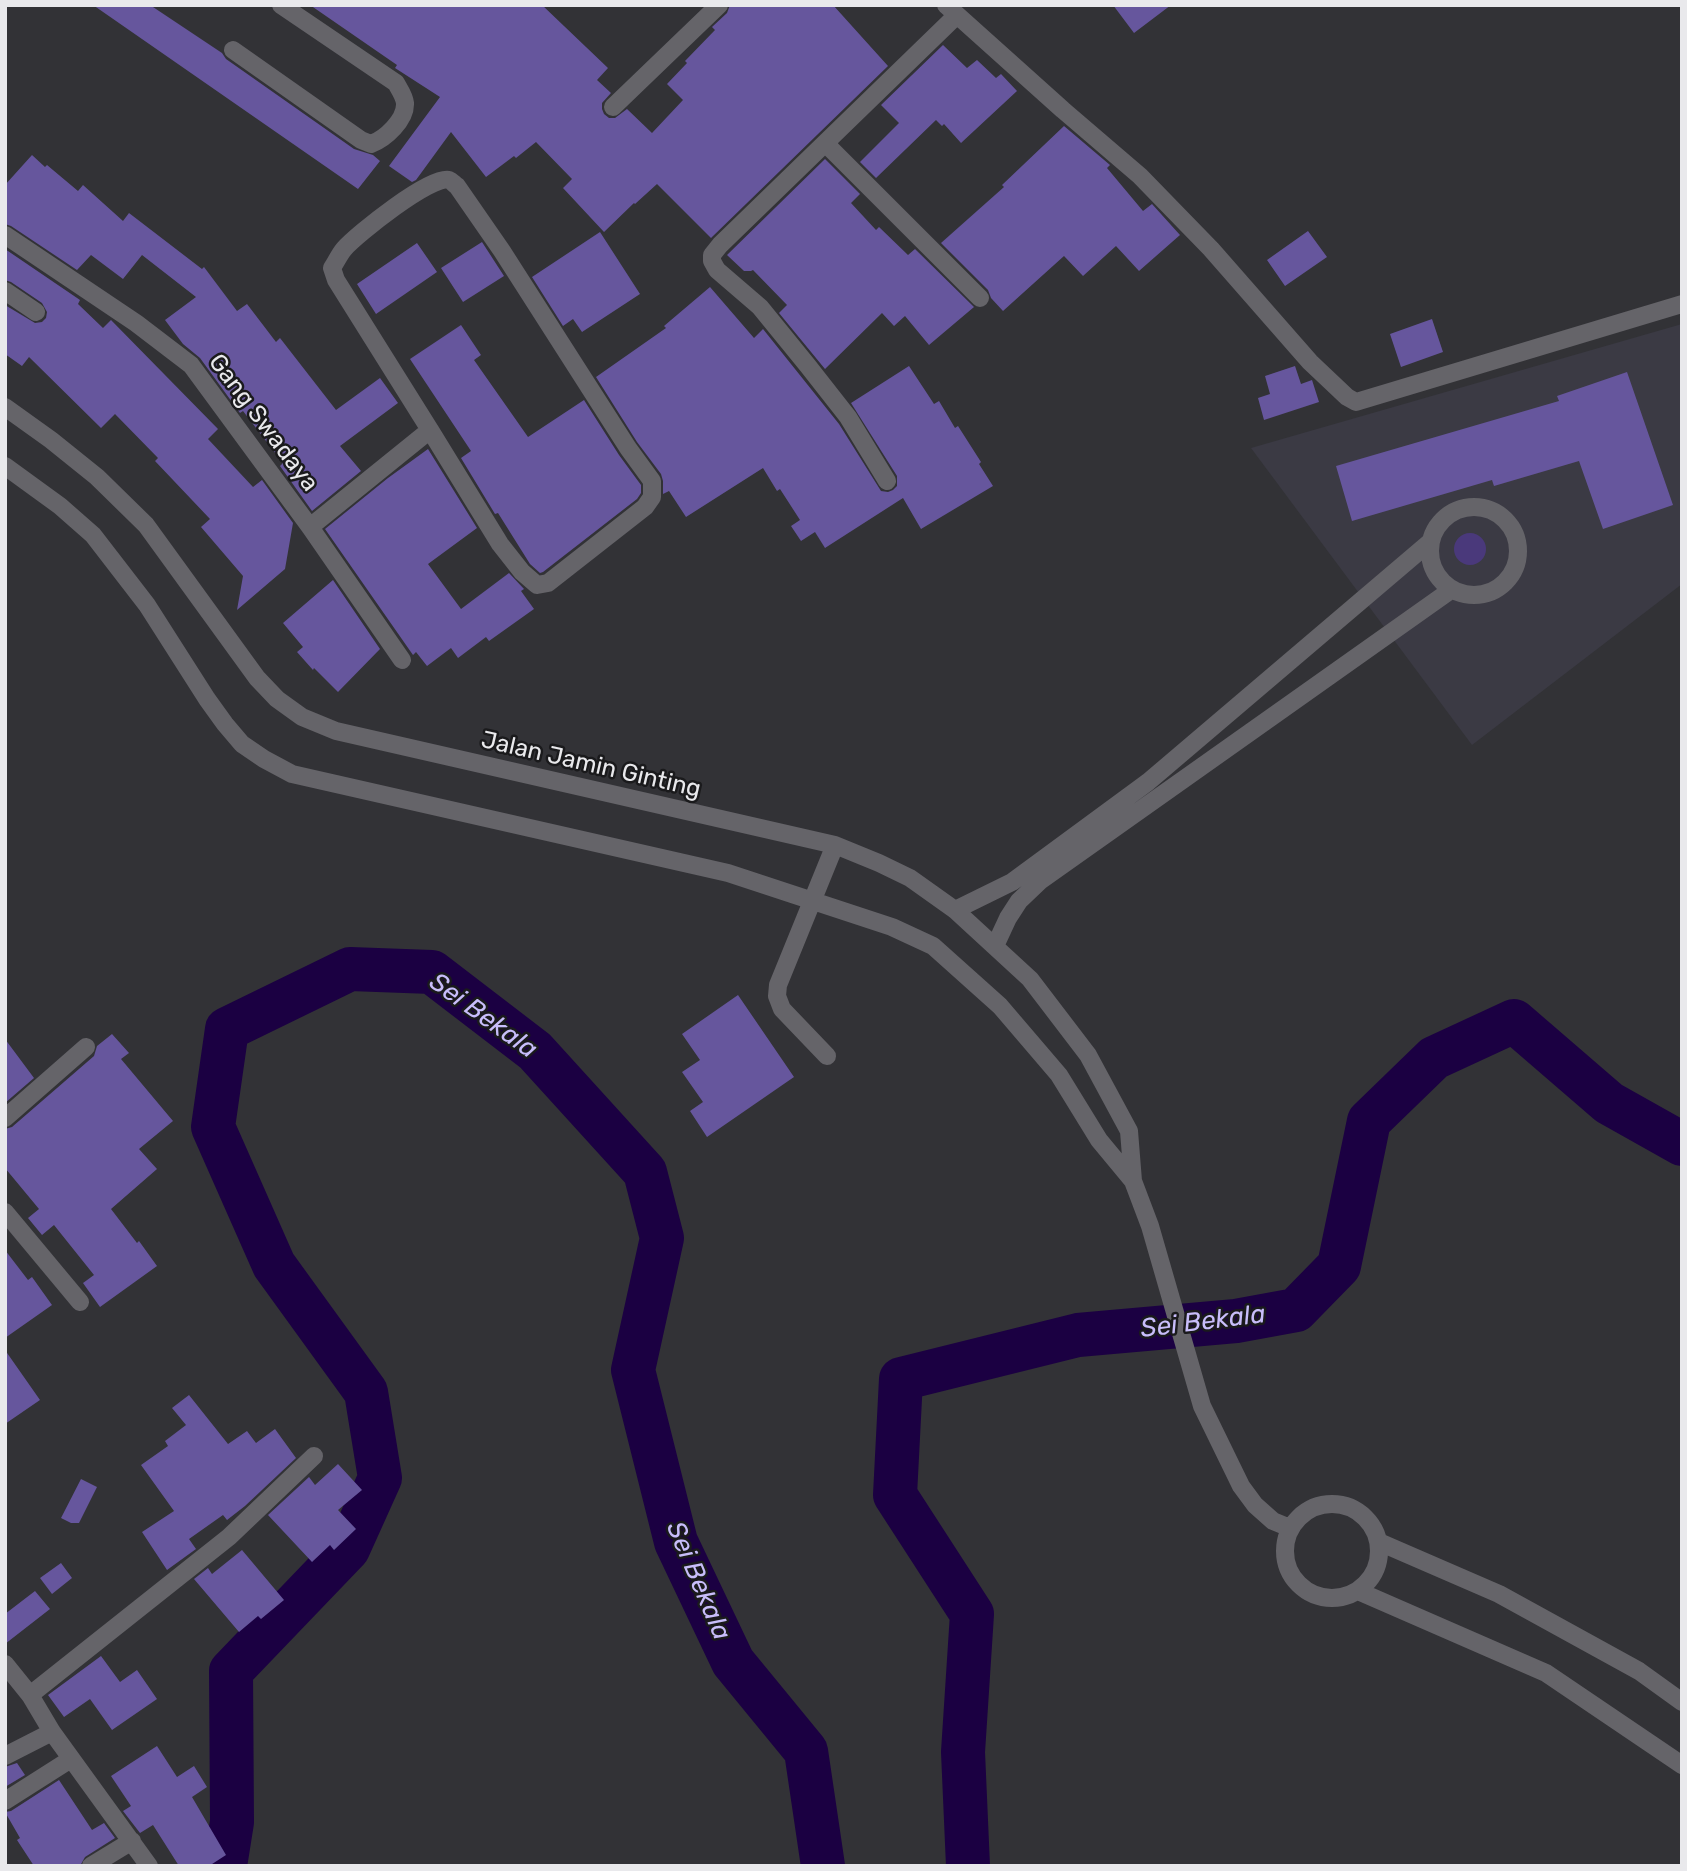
<!DOCTYPE html>
<style>
body{margin:0}
#map{position:relative;width:1687px;height:1871px;overflow:hidden;background:#323236;font-family:Rubik,sans-serif}
canvas{display:block}
.frame{position:absolute;inset:0;border:7px solid #e9e9ec;pointer-events:none}
</style>
<div id="map">
<canvas width="1687" height="1871"></canvas>
<div class="frame"></div>
</div>
<script>
const ctx = document.querySelector('canvas').getContext('2d');
ctx.lineJoin = 'round';
function fill(path, color) { ctx.fillStyle = color; ctx.fill(path, 'evenodd'); }
function strokePath(path, color, width, dash) { ctx.strokeStyle = color; ctx.lineWidth = width; ctx.lineCap = dash ? 'butt' : 'round'; ctx.setLineDash(dash || []); ctx.stroke(path); }
function drawText(font, color, halo, rows, align = 'center') {
  ctx.font = font + ' Rubik,sans-serif'; ctx.lineWidth = 5; ctx.setLineDash([]); ctx.textBaseline = 'middle'; ctx.strokeStyle = halo; ctx.fillStyle = color; for (const [text, x, y, turn = 0] of rows) {
    ctx.save(); ctx.translate(x, y); ctx.rotate((+turn || 0) * Math.PI / 180); ctx.textAlign = isNaN(turn) ? turn : align; if (halo) ctx.strokeText(text, 0, 0); ctx.fillText(text, 0, 0); ctx.restore();
  }
}
fill(new Path2D(`
 M 1682,324 L 1682,584 L 1472,745 L 1251,448 Z`), '#3b3a44');
fill(new Path2D(`
 M1454 549a16 16 0 1 1 32 0a16 16 0 1 1-32 0Z`), '#4a397b');
strokePath(new Path2D(`
 M 225,1866 L 232,1822 L 231,1671 L 348,1549 L 380,1478 L 366,1392 L 274,1265 L 213,1127 L 227,1029 L 350,969 L 432,972 L 535,1051 L 645,1172 L 662,1238 L 633,1370 L 676,1542 L 733,1662 L 806,1751 L 823,1866
 M 968,1866 L 963,1752 L 972,1614 L 895,1495 L 901,1379 L 1078,1335 L 1236,1321 L 1296,1310 L 1339,1266 L 1369,1121 L 1434,1058 L 1514,1021 L 1609,1103 L 1682,1144`), '#1b0042', 44);
fill(new Path2D(`
 M 93,5 L 150,5 L 222,53 L 226,59 L 354,149 L 373,155 L 380,161 L 358,189 Z
 M 310,5 L 542,5 L 608,68 L 597,80 L 611,93 L 602,103 L 602,109 L 604,114 L 609,118 L 615,118 L 627,109 L 652,133 L 683,100 L 667,84 L 687,63 L 685,61 L 715,30 L 712,27 L 727,13 L 730,5 L 833,5 L 888,66 L 711,238 L 657,184 L 635,204 L 634,203 L 604,232 L 563,188 L 572,179 L 536,142 L 516,158 L 514,156 L 486,177 L 451,132 L 416,180 L 412,182 L 389,166 L 440,97 L 395,68 L 397,65 Z
 M 1113,5 L 1171,5 L 1134,33 Z
 M 943,45 L 967,68 L 977,60 L 996,78 L 1001,74 L 1017,91 L 961,143 L 944,124 L 942,126 L 936,120 L 876,178 L 860,162 L 899,123 L 881,105 Z
 M 1064,126 L 1110,165 L 1107,168 L 1143,211 L 1152,204 L 1180,235 L 1139,271 L 1116,246 L 1083,276 L 1064,256 L 1003,311 L 991,298 L 988,290 L 941,243 L 1004,187 L 1002,185 Z
 M 32,155 L 45,167 L 47,165 L 78,191 L 83,185 L 123,221 L 129,213 L 202,269 L 204,267 L 237,311 L 247,304 L 276,342 L 280,338 L 336,410 L 380,378 L 398,403 L 340,446 L 361,471 L 312,511 L 280,466 L 283,463 L 243,411 L 240,413 L 200,358 L 183,344 L 165,320 L 196,297 L 142,255 L 123,279 L 91,255 L 77,270 L 11,226 L 5,224 L 5,185 Z
 M 825,159 L 860,194 L 851,203 L 876,230 L 879,227 L 908,255 L 915,249 L 974,307 L 929,345 L 905,316 L 894,326 L 882,313 L 825,369 L 779,313 L 787,305 L 753,270 L 751,271 L 744,271 L 727,255 Z
 M 1308,231 L 1327,257 L 1285,286 L 1267,260 Z
 M 600,232 L 640,294 L 582,332 L 573,319 L 563,326 L 532,277 Z
 M 482,242 L 504,276 L 463,302 L 441,268 Z
 M 417,243 L 437,272 L 376,314 L 357,284 Z
 M 5,249 L 80,300 L 78,304 L 103,328 L 111,320 L 218,429 L 208,439 L 253,487 L 262,480 L 293,523 L 285,569 L 237,610 L 243,576 L 201,527 L 210,519 L 155,461 L 158,458 L 115,414 L 101,428 L 29,357 L 22,366 L 5,354 L 5,305 L 35,323 L 42,322 L 46,318 L 47,312 L 42,303 L 11,282 L 5,280 Z
 M 710,287 L 754,338 L 763,329 L 839,424 L 881,491 L 888,492 L 893,490 L 897,486 L 897,476 L 851,403 L 909,366 L 934,404 L 939,401 L 955,428 L 958,426 L 981,462 L 979,464 L 993,486 L 921,529 L 903,498 L 825,548 L 815,532 L 801,541 L 791,526 L 800,520 L 780,489 L 777,491 L 763,468 L 686,517 L 669,491 L 663,494 L 663,481 L 661,474 L 637,442 L 596,377 L 666,328 L 664,326 Z
 M 1432,319 L 1443,352 L 1401,367 L 1390,334 Z
 M 461,325 L 481,355 L 474,360 L 528,437 L 584,400 L 619,455 L 641,485 L 641,493 L 637,499 L 543,572 L 540,573 L 530,564 L 498,513 L 495,514 L 461,458 L 471,451 L 410,359 Z
 M 1295,366 L 1301,384 L 1312,380 L 1319,402 L 1264,420 L 1258,398 L 1270,394 L 1265,376 Z
 M 1627,372 L 1673,505 L 1603,529 L 1579,461 L 1494,486 L 1492,480 L 1352,521 L 1336,466 L 1559,401 L 1557,396 Z
 M 428,449 L 477,528 L 428,564 L 461,609 L 509,573 L 524,589 L 521,591 L 534,609 L 489,641 L 486,637 L 458,658 L 451,648 L 427,666 L 416,652 L 413,655 L 406,645 L 325,529 L 388,478 Z
 M 333,580 L 380,649 L 338,692 L 314,668 L 313,670 L 297,652 L 303,647 L 283,623 Z
 M 738,995 L 794,1077 L 707,1137 L 690,1111 L 703,1102 L 682,1072 L 700,1060 L 682,1034 Z
 M 112,1034 L 129,1053 L 121,1059 L 173,1121 L 139,1149 L 157,1169 L 111,1209 L 137,1243 L 139,1241 L 157,1266 L 100,1307 L 83,1283 L 94,1275 L 54,1225 L 42,1235 L 28,1218 L 39,1209 L 5,1168 L 5,1129 L 12,1127 L 94,1056 L 97,1046 Z
 M 5,1039 L 34,1078 L 5,1103 Z
 M 5,1250 L 28,1280 L 32,1277 L 52,1305 L 5,1338 Z
 M 5,1350 L 40,1400 L 5,1424 Z
 M 189,1395 L 228,1444 L 247,1431 L 256,1443 L 275,1429 L 296,1458 L 245,1506 L 227,1520 L 223,1515 L 189,1539 L 196,1549 L 167,1570 L 142,1532 L 174,1511 L 141,1465 L 168,1446 L 165,1441 L 186,1425 L 172,1408 Z
 M 338,1464 L 362,1490 L 338,1510 L 356,1529 L 334,1550 L 330,1545 L 312,1562 L 268,1515 L 309,1477 L 315,1485 Z
 M 81,1479 L 97,1487 L 79,1523 L 71,1523 L 61,1518 Z
 M 242,1550 L 284,1600 L 261,1619 L 258,1616 L 239,1632 L 194,1579 L 208,1568 L 212,1574 Z
 M 61,1563 L 72,1578 L 52,1594 L 40,1578 Z
 M 35,1591 L 50,1609 L 5,1644 L 5,1614 Z
 M 101,1656 L 120,1682 L 137,1670 L 157,1699 L 112,1730 L 90,1699 L 64,1717 L 48,1695 Z
 M 157,1746 L 177,1777 L 194,1766 L 207,1787 L 192,1797 L 226,1855 L 209,1866 L 179,1866 L 153,1825 L 140,1833 L 123,1811 L 131,1806 L 111,1776 Z
 M 17,1763 L 25,1775 L 5,1787 L 5,1767 Z
 M 59,1780 L 92,1830 L 104,1823 L 115,1838 L 85,1857 L 80,1866 L 34,1866 L 17,1840 L 20,1838 L 5,1812 L 11,1811 Z`), '#66569d');
strokePath(new Path2D(`
 M 946,5 L 1063,110 L 1140,176 L 1211,249 L 1310,362 L 1347,397 L 1356,402 L 1682,304
 M 233,50 L 361,140 L 371,144 C 385,139 406,120 405,103 C 404,95 399,89 396,83 L 281,5
 M 613,107 L 719,5
 M 825,143 L 980,298
 M 5,235 L 136,323 L 191,365 L 310,527 L 402,660
 M 5,291 L 36,312
 M 5,407 L 51,440 L 97,477 L 146,525 L 257,678 L 277,699 L 302,717 L 336,731 L 835,845 L 879,863 L 910,878 L 955,910 L 1030,979 L 1088,1055 L 1129,1131 L 1133,1181 L 1150,1226 L 1202,1406 L 1241,1486 L 1255,1505 L 1273,1521 L 1290,1528
 M 5,466 L 60,506 L 93,535 L 147,605 L 207,699 L 225,724 L 242,744 L 264,759 L 292,774 L 728,873 L 892,927 L 933,946 L 1000,1006 L 1059,1075 L 1099,1140 L 1133,1181
 M 887,481 L 848,417 L 808,366 L 760,307 L 717,270 L 712,261 L 712,255 L 720,245 L 957,15
 M1430 551a44 44 0 1 1 88 0a44 44 0 1 1-88 0Z
 M 310,527 L 430,430 L 336,280 L 332,268 C 336,262 339,255 344,249 C 356,235 432,174 449,180 C 452,181 454,184 457,186 L 502,251 L 628,448 L 652,481 L 652,497 L 645,507 L 548,583 L 537,585 L 522,572 L 500,544 L 430,430
 M 955,910 L 1012,882 L 1148,782 L 1430,542
 M 995,946 L 1008,918 L 1019,901 L 1040,881 L 1451,590
 M 827,1056 L 782,1009 L 777,996 L 778,985 L 835,845
 M 5,1118 L 86,1047
 M 5,1212 L 80,1302
 M1285 1551a47 47 0 1 1 94 0a47 47 0 1 1-94 0Z
 M 1379,1542 L 1499,1594 L 1639,1671 L 1682,1702
 M 1358,1591 L 1546,1673 L 1682,1765
 M 5,1664 L 30,1695 L 52,1732 L 149,1866
 M 30,1695 L 229,1537 L 314,1456
 M 5,1756 L 52,1732
 M 5,1801 L 71,1759
 M 91,1866 L 132,1841`), '#656469', 18);
drawText('24px', '#e9e9ec', '#1a1a1c', [
 ["Gang Swadaya",263,423,53],
 ["Jalan Jamin Ginting",591,765,13]
]);
drawText('italic 26px', '#c8bdfa', '#1a1a1c', [
 ["Sei Bekala",483,1016,36],
 ["Sei Bekala",1203,1322,-7],
 ["Sei Bekala",698,1581,67]
]);
</script>
